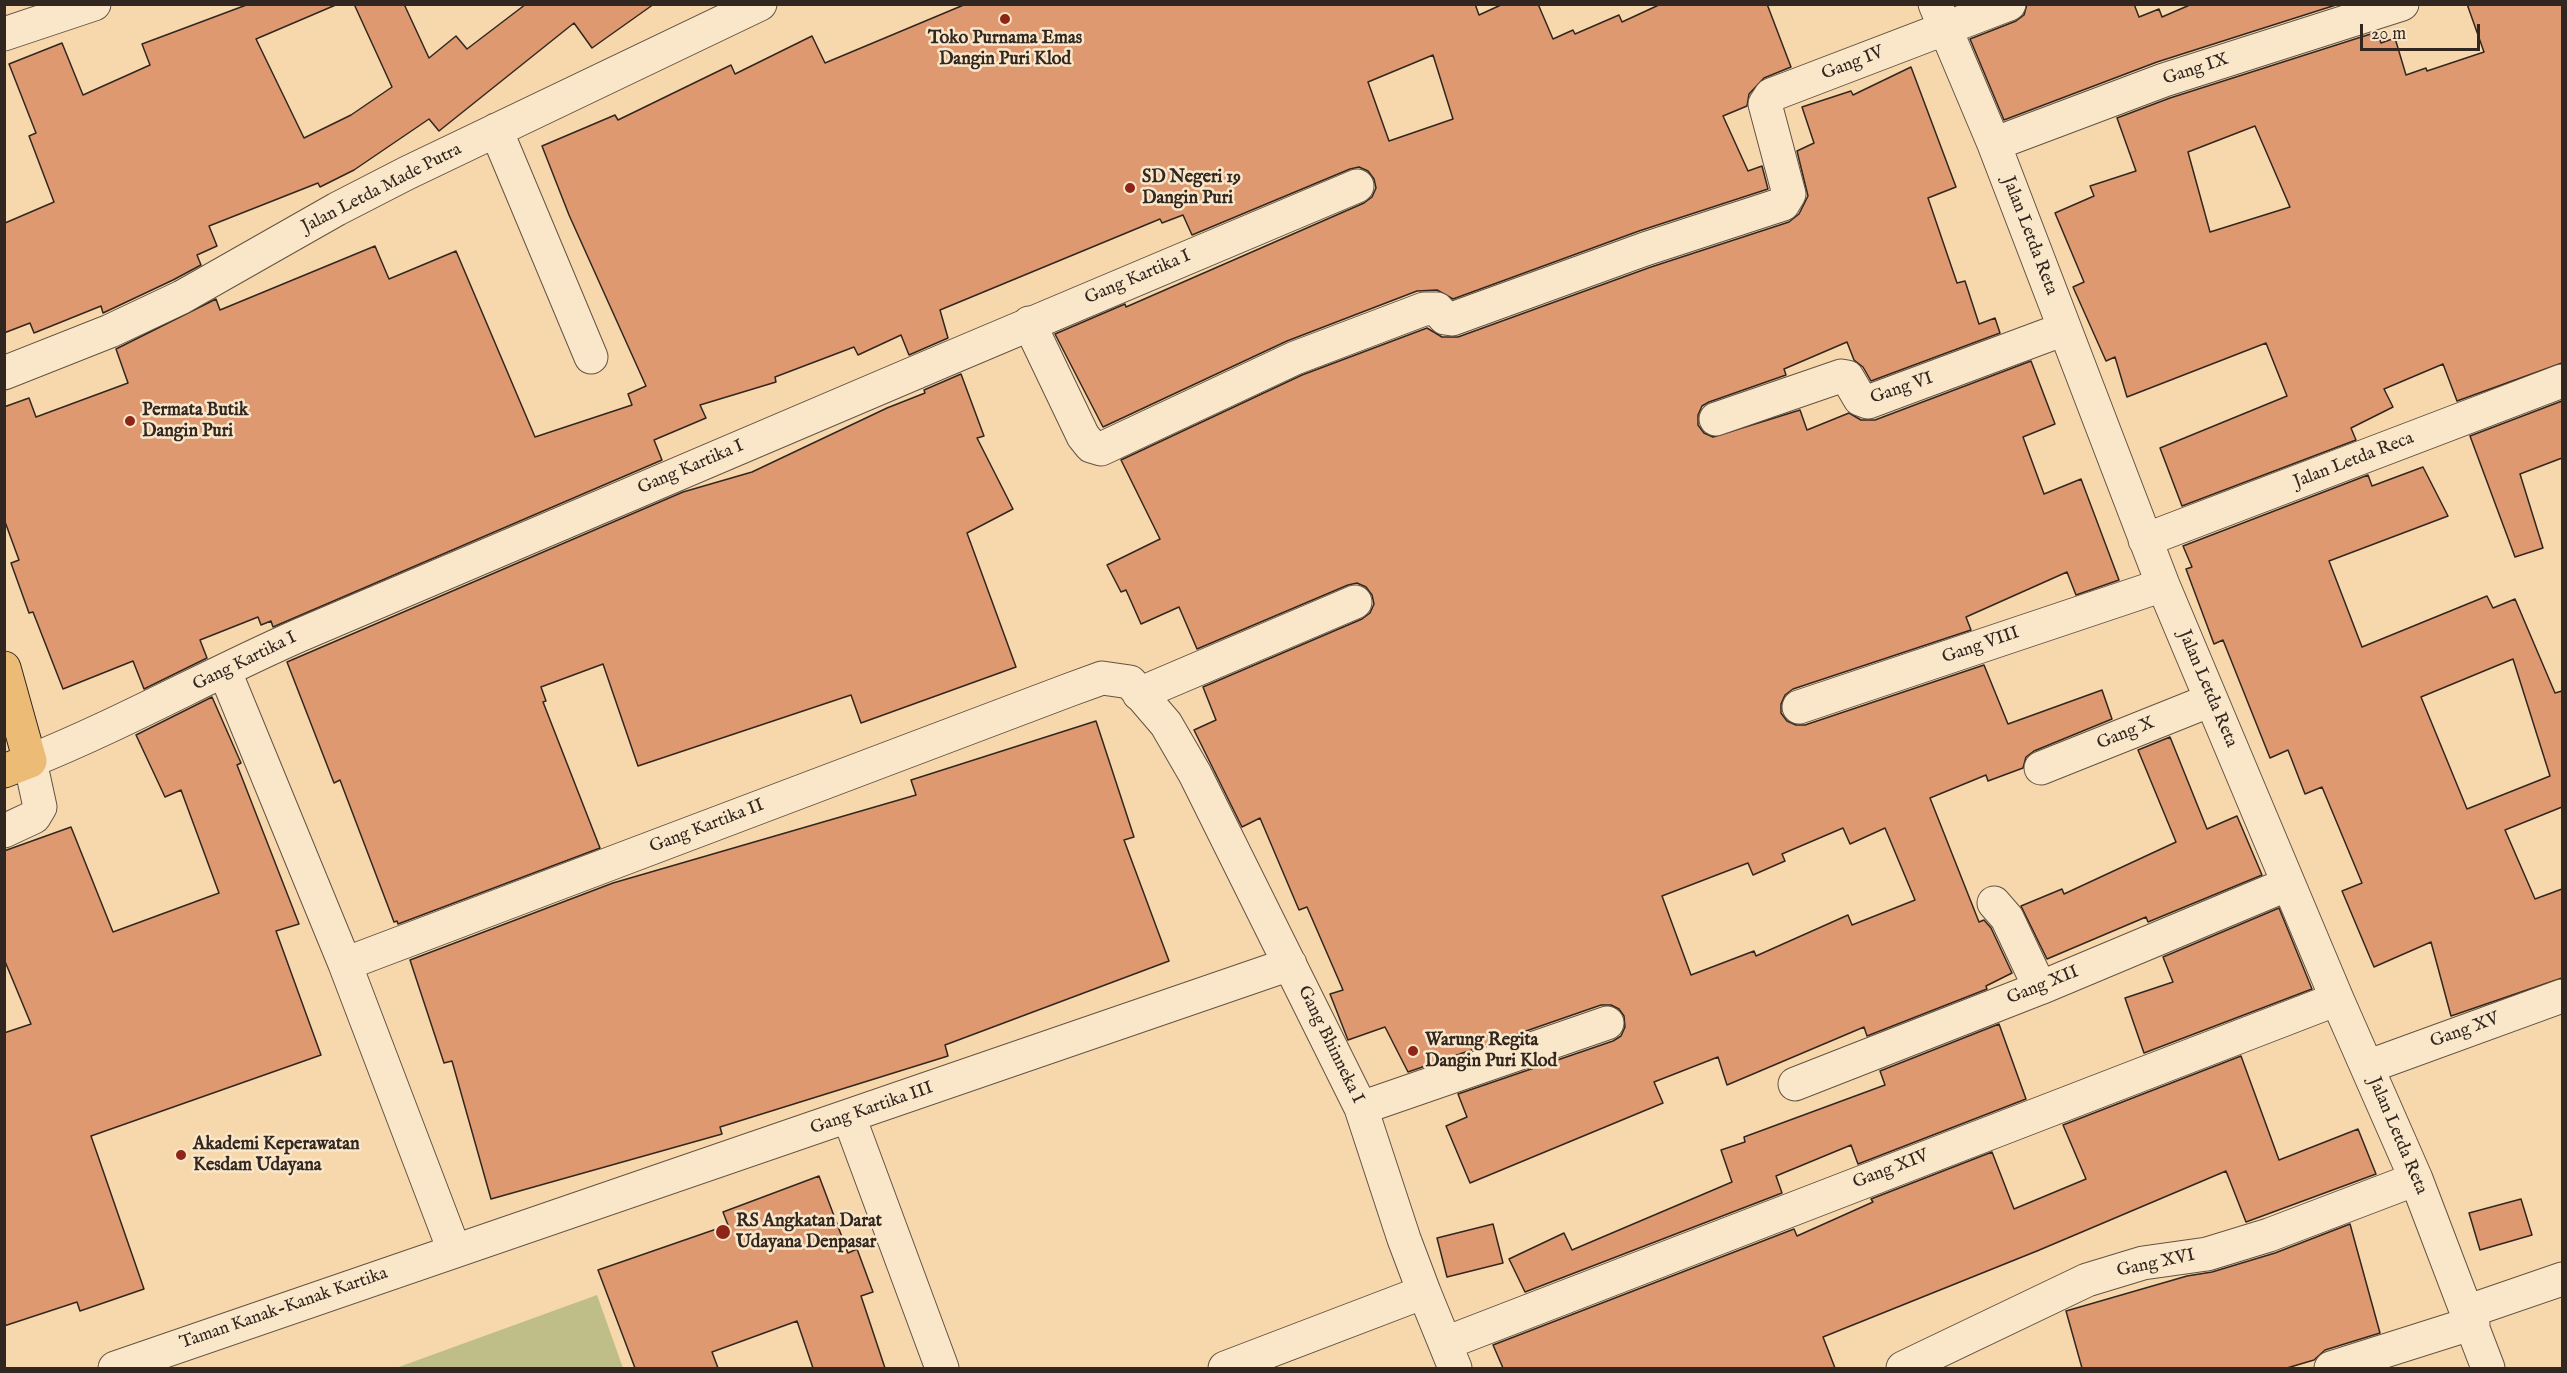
<!DOCTYPE html>
<style>
body{margin:0}
#map{position:relative;width:2567px;height:1373px;overflow:hidden;background:#f7d8ac;font-family:"IM FELL English",serif}
canvas{display:block}
.frame{position:absolute;inset:0;border:6px solid #322720;pointer-events:none}
.scale{position:absolute;left:2360px;top:24px;width:120px;height:27px;box-sizing:border-box;border:3px solid #322720;border-top:0;padding-left:8px;font-size:18px;line-height:21px;white-space:nowrap;color:#322720;-webkit-text-stroke:4px #fae6c9;paint-order:stroke}
</style>
<div id="map">
<canvas width="2567" height="1373"></canvas>
<div class="frame"></div>
<div class="scale">20 m</div>
</div>
<script>
const ctx = document.querySelector('canvas').getContext('2d');
ctx.lineJoin = 'round';
function fill(path, color) { ctx.fillStyle = color; ctx.fill(path, 'evenodd'); }
function strokePath(path, color, width, dash) { ctx.strokeStyle = color; ctx.lineWidth = width; ctx.lineCap = dash ? 'butt' : 'round'; ctx.setLineDash(dash || []); ctx.stroke(path); }
function drawText(font, color, halo, rows, align = 'center') {
  ctx.font = font + ' "IM FELL English",serif'; ctx.lineWidth = 5; ctx.setLineDash([]); ctx.textBaseline = 'middle'; ctx.strokeStyle = halo; ctx.fillStyle = color; for (const [text, x, y, turn = 0] of rows) {
    ctx.save(); ctx.translate(x, y); ctx.rotate((+turn || 0) * Math.PI / 180); ctx.textAlign = isNaN(turn) ? turn : align; if (halo) ctx.strokeText(text, 0, 0); ctx.fillText(text, 0, 0); ctx.restore();
  }
}
fill(new Path2D(`
 M 597,1295 L 623,1368 L 396,1368 Z`), '#bfbe88');
const building = new Path2D(`
 M 249,4 L 338,4 L 256,39 L 304,138 L 351,115 L 392,87 L 354,4 L 404,4 L 429,58 L 456,36 L 467,49 L 526,4 L 654,4 L 592,48 L 574,23 L 439,131 L 429,119 L 354,170 L 320,187 L 318,183 L 209,226 L 217,246 L 197,255 L 201,265 L 173,280 L 103,313 L 101,306 L 34,333 L 30,323 L 4,333 L 5,223 L 54,202 L 29,136 L 36,133 L 9,64 L 62,43 L 83,95 L 150,65 L 142,44 Z
 M 966,4 L 1475,4 L 1479,15 L 1503,4 L 1538,4 L 1553,39 L 1573,30 L 1575,34 L 1619,15 L 1622,22 L 1661,4 L 1767,4 L 1791,67 L 1764,78 L 1749,94 L 1747,106 L 1723,116 L 1748,171 L 1762,166 L 1768,189 L 1639,231 L 1453,299 L 1437,290 L 1417,291 L 1287,341 L 1103,427 L 1055,334 L 1125,304 L 1126,307 L 1364,203 L 1372,197 L 1376,188 L 1374,179 L 1368,171 L 1359,167 L 1350,169 L 1192,235 L 1183,215 L 1162,223 L 1160,219 L 940,310 L 948,338 L 909,355 L 901,335 L 858,355 L 854,347 L 775,377 L 776,382 L 700,405 L 706,418 L 654,440 L 662,460 L 273,627 L 271,621 L 261,625 L 258,617 L 200,640 L 207,658 L 144,689 L 133,661 L 63,689 L 33,612 L 29,613 L 11,563 L 19,560 L 4,519 L 4,407 L 29,398 L 36,417 L 128,383 L 116,349 L 216,299 L 220,310 L 375,246 L 389,279 L 456,251 L 535,437 L 632,405 L 628,394 L 646,386 L 569,215 L 542,146 L 615,115 L 618,120 L 731,65 L 735,74 L 812,36 L 825,63 ZM 1433,55 L 1453,119 L 1389,141 L 1368,82 Z
 M 2027,4 L 2134,4 L 2139,17 L 2159,9 L 2162,17 L 2192,4 L 2339,4 L 2157,62 L 2004,120 L 1970,39 L 2016,21 L 2024,15 Z
 M 2467,4 L 2562,4 L 2562,363 L 2457,401 L 2443,364 L 2384,389 L 2393,407 L 2351,428 L 2356,440 L 2182,506 L 2160,448 L 2287,396 L 2266,343 L 2127,397 L 2115,357 L 2106,361 L 2073,287 L 2084,282 L 2055,213 L 2094,196 L 2090,186 L 2136,171 L 2117,118 L 2170,98 L 2377,32 L 2381,43 L 2395,38 L 2406,75 L 2426,68 L 2427,71 L 2484,52 ZM 2255,126 L 2290,207 L 2210,232 L 2188,152 Z
 M 1911,67 L 1956,187 L 1928,198 L 1957,283 L 1965,281 L 1979,324 L 1995,318 L 2000,333 L 1871,381 L 1863,367 L 1854,360 L 1847,342 L 1784,369 L 1786,375 L 1709,402 L 1702,406 L 1698,415 L 1698,425 L 1704,433 L 1713,437 L 1800,410 L 1807,430 L 1849,413 L 1861,420 L 1875,420 L 2031,361 L 2055,424 L 2023,437 L 2044,494 L 2081,479 L 2119,580 L 2076,595 L 2067,572 L 1966,617 L 1971,630 L 1793,689 L 1785,695 L 1781,704 L 1781,713 L 1787,721 L 1796,725 L 1805,725 L 1984,665 L 2008,724 L 2102,690 L 2112,719 L 2034,751 L 2026,757 L 2023,768 L 1988,781 L 1986,775 L 1930,798 L 1979,922 L 1984,920 L 1991,928 L 2012,973 L 1986,986 L 1987,989 L 1867,1036 L 1864,1027 L 1727,1085 L 1718,1057 L 1654,1082 L 1663,1103 L 1470,1183 L 1446,1126 L 1467,1117 L 1458,1094 L 1613,1041 L 1621,1036 L 1625,1027 L 1624,1016 L 1619,1009 L 1611,1005 L 1601,1005 L 1408,1072 L 1385,1027 L 1348,1040 L 1330,994 L 1343,990 L 1307,907 L 1299,910 L 1260,818 L 1242,827 L 1194,730 L 1216,720 L 1203,687 L 1362,619 L 1370,613 L 1374,604 L 1372,595 L 1366,587 L 1357,583 L 1348,585 L 1197,649 L 1179,607 L 1141,624 L 1126,590 L 1121,592 L 1107,565 L 1160,539 L 1121,460 L 1302,375 L 1427,328 L 1442,337 L 1458,337 L 1651,267 L 1789,222 L 1799,214 L 1808,196 L 1797,151 L 1814,143 L 1802,107 L 1851,91 L 1853,95 ZM 1843,828 L 1850,844 L 1885,828 L 1915,900 L 1852,925 L 1848,915 L 1756,956 L 1754,951 L 1691,975 L 1662,896 L 1748,863 L 1753,875 L 1785,861 L 1782,854 Z
 M 961,374 L 984,436 L 977,438 L 1013,509 L 967,533 L 1016,667 L 861,723 L 851,695 L 638,766 L 603,664 L 541,687 L 546,701 L 543,702 L 600,848 L 398,924 L 397,921 L 394,922 L 340,780 L 334,783 L 287,662 L 683,492 L 752,472 L 887,408 L 925,393 L 924,390 Z
 M 2562,401 L 2562,458 L 2520,474 L 2543,548 L 2515,557 L 2470,436 Z
 M 2423,467 L 2448,516 L 2329,561 L 2362,647 L 2487,596 L 2493,608 L 2515,599 L 2555,693 L 2562,691 L 2562,807 L 2505,830 L 2535,899 L 2562,889 L 2562,978 L 2451,1016 L 2431,942 L 2374,967 L 2342,891 L 2362,883 L 2322,787 L 2305,794 L 2288,750 L 2270,758 L 2223,640 L 2214,644 L 2186,569 L 2192,567 L 2183,546 L 2368,475 L 2372,486 ZM 2513,659 L 2550,776 L 2467,809 L 2421,697 Z
 M 212,697 L 241,763 L 237,765 L 299,924 L 276,931 L 321,1055 L 91,1136 L 144,1289 L 80,1311 L 77,1302 L 4,1326 L 4,1033 L 31,1024 L 4,959 L 4,851 L 71,827 L 113,932 L 219,893 L 181,790 L 165,797 L 136,735 Z
 M 1096,721 L 1134,837 L 1124,840 L 1169,961 L 945,1045 L 948,1056 L 720,1127 L 722,1134 L 491,1199 L 452,1061 L 444,1063 L 410,960 L 613,883 L 916,795 L 911,780 Z
 M 2170,737 L 2207,829 L 2237,816 L 2262,875 L 2148,922 L 2146,917 L 2047,959 L 2021,906 L 2062,889 L 2064,894 L 2176,842 L 2138,750 Z
 M 2279,908 L 2312,989 L 2144,1053 L 2125,998 L 2173,982 L 2163,957 Z
 M 1999,1024 L 2026,1099 L 1858,1164 L 1851,1145 L 1776,1176 L 1782,1193 L 1525,1292 L 1509,1259 L 1564,1233 L 1572,1250 L 1732,1182 L 1721,1150 L 1745,1142 L 1744,1137 L 1885,1085 L 1880,1071 Z
 M 2241,1056 L 2279,1160 L 2358,1129 L 2376,1174 L 2246,1222 L 2226,1171 L 2037,1251 L 1823,1337 L 1835,1368 L 1503,1368 L 1493,1345 L 1794,1229 L 1797,1236 L 1873,1202 L 1871,1199 L 1992,1152 L 2014,1209 L 2086,1179 L 2063,1125 Z
 M 819,1176 L 848,1253 L 857,1249 L 873,1292 L 861,1296 L 885,1368 L 813,1368 L 797,1321 L 712,1352 L 718,1368 L 635,1368 L 598,1270 L 728,1225 L 723,1212 Z
 M 2521,1199 L 2532,1235 L 2480,1250 L 2469,1213 Z
 M 1493,1224 L 1503,1263 L 1447,1277 L 1437,1238 Z
 M 2350,1224 L 2380,1333 L 2325,1350 L 2314,1360 L 2287,1368 L 2082,1368 L 2066,1311 L 2187,1276 L 2212,1272 L 2275,1253 Z`);
fill(building, '#de9970');
strokePath(building, '#322720', 1.5);
const minor = new Path2D(`
 M 1935,4 L 1994,144 L 2163,585 L 2337,999 L 2416,1179 L 2488,1368
 M 4,34 L 94,4
 M 496,130 L 591,357
 M 1994,144 L 2164,80 L 2402,4
 M 1029,323 L 1083,436 L 1091,446 L 1101,449 L 1295,358 L 1424,309 L 1437,309 L 1445,318 L 1452,319 L 1645,249 L 1783,204 L 1789,194 L 1765,104 L 1771,95 L 2009,4
 M 4,373 L 110,331 L 182,297 L 337,209 L 407,173 L 760,4
 M 1716,419 L 1841,376 L 1847,377 L 1860,399 L 1868,402 L 2064,329
 M 2145,540 L 2562,381
 M 225,672 L 345,964 L 454,1250
 M 1139,694 L 1355,602
 M 1799,707 L 2163,585
 M 2041,768 L 2211,700
 M 4,831 L 34,817 L 40,807 L 30,761 C 122,724 209,675 300,635 C 652,485 1004,334 1357,186
 M 1994,903 L 2007,918 L 2040,988
 M 345,964 L 1069,690 L 1102,678 L 1130,682 L 1166,724 L 1195,774 L 1361,1108 L 1404,1239 L 1424,1292 L 1225,1368
 M 2367,1067 L 2562,996
 M 1795,1084 L 2040,988 L 2288,884
 M 1361,1108 L 1607,1023
 M 849,1117 L 942,1368
 M 1424,1292 L 1455,1368
 M 2469,1311 L 2562,1279
 M 1446,1343 L 2337,999
 M 115,1368 L 1290,964
 M 1903,1368 L 2087,1280 L 2143,1263 L 2207,1254 L 2269,1235 L 2416,1179
 M 2331,1368 L 2473,1323`);
const major = new Path2D(`
 M 4,668 L 30,761 L 4,771`);
strokePath(minor, '#635343', 35);
strokePath(major, '#322720', 35);
strokePath(minor, '#fae6c9', 33);
strokePath(major, '#ecbc76', 33);
for (const [x, y, r, color] of [
 [1005,19,6,"#8f2418"],
 [1130,188,6,"#8f2418"],
 [130,421,6,"#8f2418"],
 [1413,1051,6,"#8f2418"],
 [181,1155,6,"#8f2418"],
 [723,1232,8,"#8f2418"]
]) { const dot = new Path2D(); dot.arc(x, y, r, 0, 2 * Math.PI); ctx.fillStyle = color; ctx.fill(dot); strokePath(dot, '#fae6c9', 2); }
drawText('bold 18px', '#322720', '#fae6c9', [
 ["Toko Purnama Emas",1005,39,"center"],
 ["Dangin Puri Klod",1005,60,"center"],
 ["SD Negeri 19",1142,178],
 ["Dangin Puri",1142,199],
 ["Permata Butik",142,411],
 ["Dangin Puri",142,432],
 ["Warung Regita",1425,1041],
 ["Dangin Puri Klod",1425,1062],
 ["Akademi Keperawatan",193,1145],
 ["Kesdam Udayana",193,1166],
 ["RS Angkatan Darat",736,1222],
 ["Udayana Denpasar",736,1243]
], 'left');
drawText('18px', '#322720', '#fae6c9', [
 ["Gang IV",1853,64,-21],
 ["Gang IX",2196,70,-18],
 ["Jalan Letda Made Putra",382,189,-27],
 ["Jalan Letda Reta",2029,236,69],
 ["Gang Kartika I",1138,278,-23],
 ["Gang VI",1902,389,-19],
 ["Jalan Letda Reca",2354,461,-21],
 ["Gang Kartika I",691,468,-23],
 ["Gang VIII",1981,646,-19],
 ["Gang Kartika I",245,662,-26],
 ["Jalan Letda Reta",2207,689,67],
 ["Gang X",2126,734,-22],
 ["Gang Kartika II",707,827,-21],
 ["Gang XII",2043,986,-22],
 ["Gang XV",2465,1031,-20],
 ["Gang Bhinneka I",1330,1045,64],
 ["Gang Kartika III",872,1109,-19],
 ["Jalan Letda Reta",2397,1136,67],
 ["Gang XIV",1891,1170,-21],
 ["Gang XVI",2156,1264,-12],
 ["Taman Kanak-Kanak Kartika",284,1309,-19]
]);
</script>
